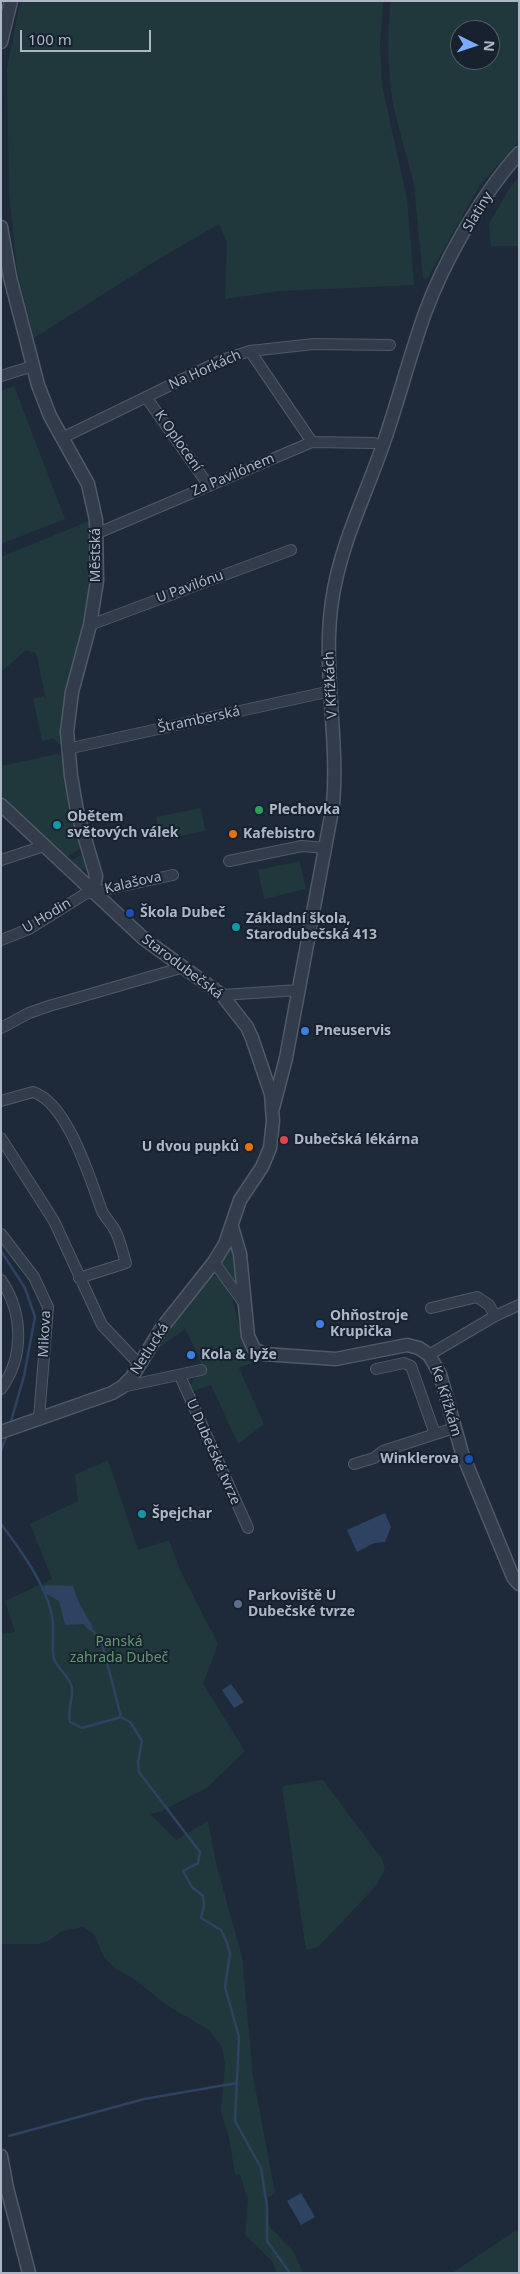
<!DOCTYPE html>
<meta charset="utf-8">
<style>
body{margin:0}
#map{position:relative;width:520px;height:2274px;overflow:hidden;background:#1e2a3a;font-family:"Noto Sans",sans-serif}
canvas{display:block}
.frame{position:absolute;inset:0;border:2px solid #acb6c7;pointer-events:none}
.north{position:absolute;left:450px;top:20px;width:50px;height:50px;box-sizing:border-box;background:#18212e;border:1px solid #535d6b;border-radius:50%;rotate:94deg;font-size:14px;font-weight:700;line-height:20px;text-align:center;color:#acb6c7}
.north::after{content:'';display:block;margin:auto;width:18px;height:22px;background:#79acff;clip-path:polygon(50% 0,100% 100%,50% 72%,0 100%)}
.scale{position:absolute;left:20px;top:30px;width:131px;height:22px;box-sizing:border-box;border:2px solid #acb6c7;border-top:0;padding-left:6px;font-size:15px;line-height:18px;white-space:nowrap;color:#acb6c7;-webkit-text-stroke:4px #18212e;paint-order:stroke}
</style>
<div id="map">
<canvas width="520" height="2274"></canvas>
<div class="frame"></div>
<div class="north">N</div>
<div class="scale">100 m</div>
</div>
<script>
const ctx = document.querySelector('canvas').getContext('2d');
ctx.lineJoin = 'round';
function fill(path, color) { ctx.fillStyle = color; ctx.fill(path, 'evenodd'); }
function strokePath(path, color, width, dash) { ctx.strokeStyle = color; ctx.lineWidth = width; ctx.lineCap = dash ? 'butt' : 'round'; ctx.setLineDash(dash || []); ctx.stroke(path); }
function drawText(font, color, halo, rows, align = 'center') {
  ctx.font = font + ' "Noto Sans",sans-serif'; ctx.lineWidth = 4; ctx.setLineDash([]); ctx.textBaseline = 'middle'; ctx.strokeStyle = halo; ctx.fillStyle = color; for (const [text, x, y, turn = 0] of rows) {
    ctx.save(); ctx.translate(x, y); ctx.rotate((+turn || 0) * Math.PI / 180); ctx.textAlign = isNaN(turn) ? turn : align; if (halo) ctx.strokeText(text, 0, 0); ctx.fillText(text, 0, 0); ctx.restore();
  }
}
fill(new Path2D(`
 M 20,1 L 383,1 L 380,44 L 382,85 L 407,199 L 414,285 L 279,291 L 225,299 L 227,243 L 219,224 L 154,262 L 34,338 L 17,270 L 9,193 L 7,69 Z
 M 390,1 L 519,1 L 519,141 L 480,185 L 427,279 L 423,278 L 414,185 L 393,105 L 390,83 L 388,44 ZM 460,30 L 490,30 L 490,60 L 460,60 Z
 M 519,177 L 519,246 L 491,246 L 489,224 L 509,189 Z
 M 14,386 L 65,519 L 1,544 L 1,391 Z
 M 89,521 C 100,602 64,665 61,744 L 58,744 L 54,738 L 42,741 L 33,699 L 44,696 L 46,700 L 36,653 L 26,650 L 1,672 L 1,557 Z
 M 57,754 L 64,757 L 83,847 L 65,858 L 1,797 L 1,766 Z
 M 201,808 L 205,831 L 161,840 L 156,817 Z
 M 85,853 L 88,867 L 86,870 L 80,871 L 69,862 Z
 M 300,861 L 306,889 L 264,899 L 258,870 Z
 M 229,1247 L 233,1249 L 237,1277 L 234,1279 L 222,1262 Z
 M 210,1276 L 219,1277 L 232,1299 L 245,1347 L 252,1354 L 264,1358 L 239,1368 L 264,1424 L 238,1444 L 211,1385 L 194,1391 L 191,1385 L 194,1379 L 204,1375 L 198,1355 L 185,1329 L 156,1350 L 174,1319 Z
 M 108,1460 L 138,1550 L 169,1540 L 180,1570 L 218,1644 L 203,1684 L 245,1751 L 208,1787 L 162,1811 L 150,1814 L 176,1840 L 208,1821 L 216,1863 L 242,1957 L 253,2076 L 275,2193 L 268,2198 L 269,2226 L 293,2251 L 303,2273 L 272,2273 L 276,2271 L 272,2261 L 245,2235 L 248,2200 L 240,2174 L 235,2175 L 229,2137 L 221,2112 L 225,2065 L 222,2047 L 209,2030 L 168,2006 L 134,1979 L 116,1969 L 104,1957 L 94,1934 L 83,1927 L 62,1931 L 48,1941 L 39,1944 L 1,1944 L 1,1634 L 15,1632 L 5,1601 L 52,1579 L 30,1524 L 78,1501 L 75,1475 Z
 M 200,1506 L 206,1509 L 208,1513 L 190,1522 L 187,1517 L 188,1511 L 194,1511 Z
 M 323,1780 L 382,1859 L 385,1869 L 376,1886 L 318,1947 L 306,1950 L 282,1786 Z
 M 515,2231 L 519,2232 L 519,2273 L 452,2273 Z`), '#20383b');
fill(new Path2D(`
 M 385,1513 L 391,1527 L 385,1542 L 374,1543 L 357,1552 L 347,1530 Z
 M 47,1585 L 73,1586 L 79,1603 L 93,1627 L 90,1631 L 83,1624 L 65,1625 L 59,1601 L 46,1594 L 43,1587 Z
 M 231,1684 L 244,1702 L 234,1708 L 222,1690 Z
 M 301,2193 L 315,2217 L 301,2225 L 287,2201 Z`), '#2e4361');
strokePath(new Path2D(`
 M 1,1251 L 25,1288 L 35,1317 L 24,1376 L 10,1425
 M 1,1450 L 7,1435
 M 1,1524 C 20,1549 47,1586 52,1617 C 55,1631 51,1646 54,1659 C 58,1670 70,1676 72,1688 C 73,1700 67,1710 70,1722 L 82,1728 L 121,1717 L 130,1722 L 142,1741 L 138,1762 L 139,1772 L 200,1852 L 198,1863 L 183,1871 L 192,1887 L 203,1896 L 204,1906 L 201,1918 L 221,1930 L 227,1943 L 230,1954 L 225,1987 L 239,2037 L 235,2121 L 261,2168 L 267,2207 L 267,2241 L 290,2273
 M 90,1627 L 102,1643 L 121,1717
 M 9,2136 L 144,2099 L 237,2083`), '#2e4361', 2.5);
const minor = new Path2D(`
 M 250,351 L 312,442
 M 1,376 L 33,366
 M 146,397 L 209,486
 M 62,438 L 222,360 L 250,351 L 314,344 L 390,345
 M 98,533 L 312,442 L 374,443
 M 90,625 L 291,550
 M 67,749 L 331,691
 M 1,860 L 44,846
 M 229,861 L 302,846 L 326,848
 M 1,940 L 29,929 L 85,894 L 173,875
 M 222,995 L 299,990
 M 1,1028 L 29,1013 L 49,1006 L 184,967
 M 1,1101 L 33,1092 C 68,1103 90,1179 102,1211 C 105,1217 109,1221 113,1227 C 120,1237 122,1251 126,1263 L 79,1278
 M 1,1138 L 54,1221 L 102,1325 L 140,1365
 M 1,1234 L 34,1277 L 48,1307 L 39,1418
 M 214,1262 L 243,1302
 M 1,1280 C 23,1312 25,1356 1,1389
 M 431,1308 L 477,1297 L 489,1305 L 495,1316
 M 429,1355 L 495,1316 L 519,1305
 M 376,1369 L 404,1363 L 411,1366 L 435,1434
 M 180,1376 L 248,1528
 M 122,1387 L 201,1370
 M 354,1464 L 374,1458 L 383,1451 L 454,1428`);
const tertiary = new Path2D(`
 M 1,42 L 11,1
 M 1,227 L 10,277 L 38,385 L 50,416 L 88,484 L 96,520 L 97,581 L 90,625 L 72,692 L 67,732 L 71,776 L 77,811 L 96,876 L 93,892
 M 1,805 L 144,939 L 222,995 L 247,1027 L 252,1038 L 271,1094 L 273,1121 L 270,1148 L 262,1167 L 240,1200 L 225,1244 L 214,1262 L 161,1329 L 132,1377 L 122,1387 L 112,1393 L 1,1432
 M 273,1108 L 286,1058 L 333,805 C 339,737 322,669 332,601 C 340,544 367,493 385,439 C 399,398 410,355 425,313 C 444,261 482,194 519,153
 M 232,1227 L 240,1254 L 248,1336 L 254,1349 L 264,1354 L 336,1359 L 407,1345 L 419,1348 L 429,1355 L 440,1374 L 462,1453 L 513,1577 L 519,1584
 M 1,2156 L 7,2188 L 29,2273`);
strokePath(minor, '#505968', 12);
strokePath(tertiary, '#505968', 15);
strokePath(minor, '#323c4a', 10);
strokePath(tertiary, '#323c4a', 12);
for (const [x, y, r, color] of [
 [259,810,5,"#2e9e5b"],
 [57,825,5,"#0f9aa8"],
 [233,834,5,"#e8710a"],
 [130,913,5,"#1a4fb4"],
 [236,927,5,"#0f9aa8"],
 [305,1031,5,"#3f7fe0"],
 [284,1140,5,"#e0444e"],
 [249,1147,5,"#e8710a"],
 [320,1324,5,"#3f7fe0"],
 [191,1355,5,"#3f7fe0"],
 [469,1459,5,"#1a4fb4"],
 [142,1514,5,"#0f9aa8"],
 [238,1604,5,"#5c6f8a"]
]) { const dot = new Path2D(); dot.arc(x, y, r, 0, 2 * Math.PI); ctx.fillStyle = color; ctx.fill(dot); strokePath(dot, '#18212e', 2); }
drawText('14px', '#acb6c7', '#18212e', [
 ["Slatiny",478,212,-59],
 ["Na Horkách",205,370,-24],
 ["K Oplocení",178,441,55],
 ["Za Pavilónem",233,475,-23],
 ["Městská",96,555,-90],
 ["U Pavilónu",190,587,-20],
 ["V Křížkách",331,685,-93],
 ["Štramberská",199,720,-12],
 ["Kalašova",133,883,-13],
 ["U Hodin",47,916,-31],
 ["Starodubečská",182,967,37],
 ["Mikova",45,1334,-87],
 ["Netlucká",150,1349,-57],
 ["Ke Křížkám",446,1401,73],
 ["U Dubečské tvrze",213,1452,66]
]);
drawText('bold 14px', '#acb6c7', '#18212e', [
 ["Plechovka",269,810],
 ["Obětem",67,817],
 ["světových válek",67,833],
 ["Kafebistro",243,834],
 ["Škola Dubeč",140,913],
 ["Základní škola,",246,919],
 ["Starodubečská 413",246,935],
 ["Pneuservis",315,1031],
 ["Dubečská lékárna",294,1140],
 ["U dvou pupků",239,1147,"right"],
 ["Ohňostroje",330,1316],
 ["Krupička",330,1332],
 ["Kola & lyže",201,1355],
 ["Winklerova",459,1459,"right"],
 ["Špejchar",152,1514],
 ["Parkoviště U",248,1596],
 ["Dubečské tvrze",248,1612]
], 'left');
drawText('14px', '#62996f', '#18212e', [
 ["Panská",119,1642],
 ["zahrada Dubeč",119,1658]
]);
</script>
